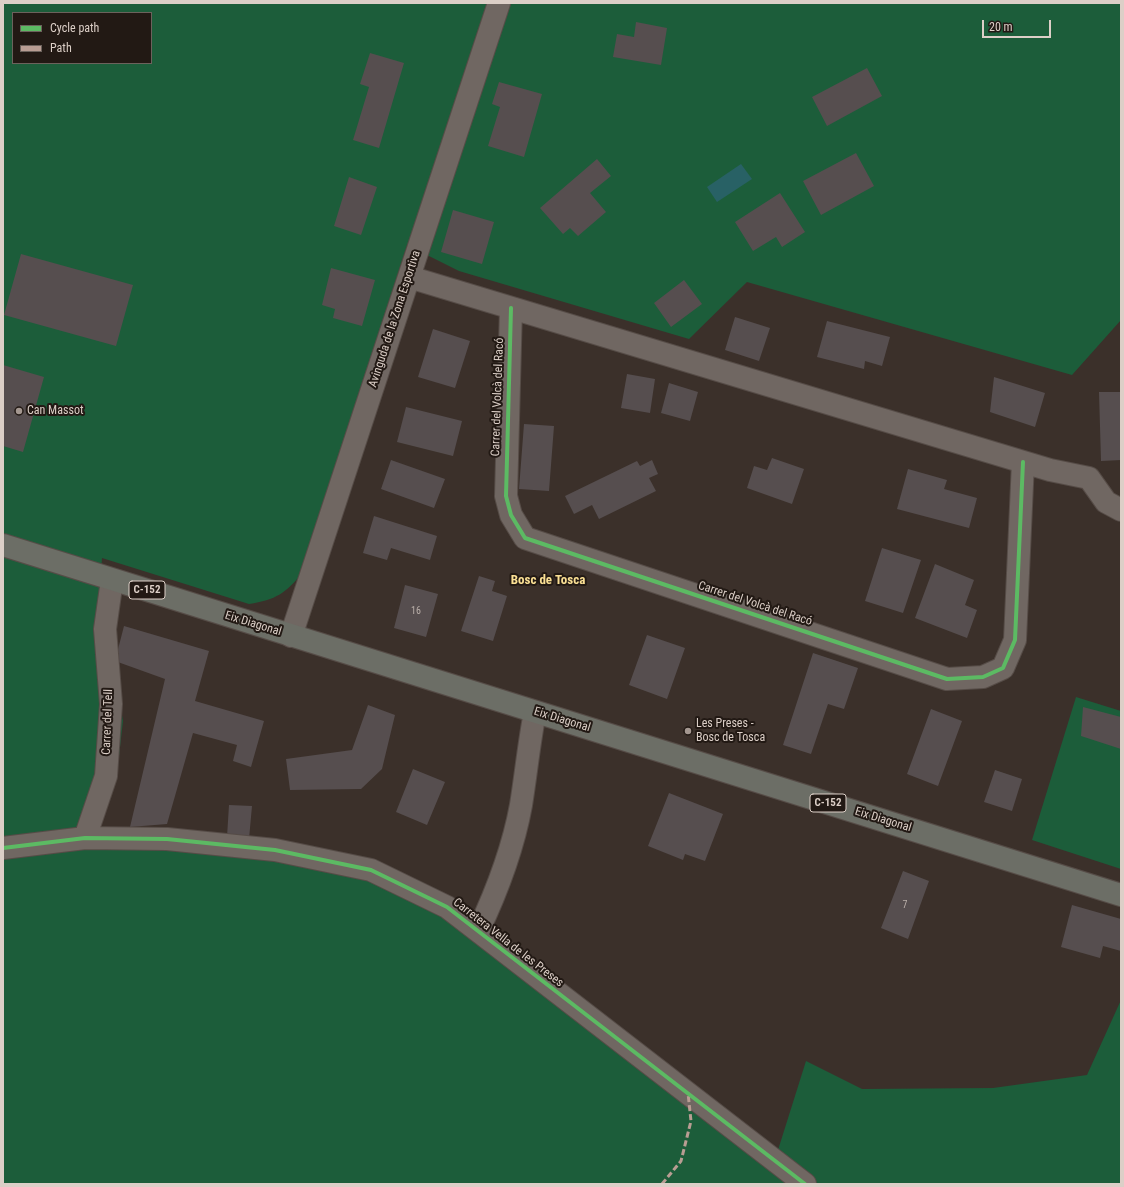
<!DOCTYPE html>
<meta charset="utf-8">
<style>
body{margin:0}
#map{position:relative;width:1124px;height:1187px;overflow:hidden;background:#3b302a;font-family:"Roboto Condensed",sans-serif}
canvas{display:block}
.frame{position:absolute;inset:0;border:4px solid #dccfc7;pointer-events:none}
.legend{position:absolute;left:12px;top:12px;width:140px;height:52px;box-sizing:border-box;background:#221914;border:1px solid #6c625c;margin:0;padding:5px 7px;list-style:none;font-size:12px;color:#dccfc7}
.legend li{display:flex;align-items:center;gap:8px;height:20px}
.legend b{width:20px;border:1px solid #6c625c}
.scale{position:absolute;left:982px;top:20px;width:69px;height:18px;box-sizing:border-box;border:2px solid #dccfc7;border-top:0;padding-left:5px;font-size:12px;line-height:14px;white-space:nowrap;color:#dccfc7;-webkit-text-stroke:3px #221914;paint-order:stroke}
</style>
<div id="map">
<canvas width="1124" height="1187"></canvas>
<div class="frame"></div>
<ul class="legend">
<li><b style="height:5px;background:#5cba63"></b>Cycle path</li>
<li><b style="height:5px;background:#b99d93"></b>Path</li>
</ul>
<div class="scale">20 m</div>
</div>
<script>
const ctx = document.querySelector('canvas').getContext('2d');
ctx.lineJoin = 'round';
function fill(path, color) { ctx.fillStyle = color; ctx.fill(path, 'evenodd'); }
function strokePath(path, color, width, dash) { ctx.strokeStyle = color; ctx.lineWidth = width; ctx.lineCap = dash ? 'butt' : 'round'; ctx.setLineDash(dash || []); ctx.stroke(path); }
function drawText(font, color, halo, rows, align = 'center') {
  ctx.font = font + ' "Roboto Condensed",sans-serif'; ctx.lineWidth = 4; ctx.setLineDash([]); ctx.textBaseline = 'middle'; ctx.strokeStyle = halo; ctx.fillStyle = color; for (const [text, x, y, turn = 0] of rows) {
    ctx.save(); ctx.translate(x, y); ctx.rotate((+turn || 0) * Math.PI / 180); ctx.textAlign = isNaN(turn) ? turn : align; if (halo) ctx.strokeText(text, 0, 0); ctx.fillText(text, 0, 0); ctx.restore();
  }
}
fill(new Path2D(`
 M 3,3 L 1121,3 L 1121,320 L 1072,375 L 747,282 L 689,339 L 459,271 L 407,245 L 303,572 C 286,593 276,600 249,604 L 102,558 L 100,586 L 123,721 L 118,765 L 102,816 L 87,835 L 360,859 L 778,1150 L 806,1061 L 862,1089 L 993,1088 L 1087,1075 L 1121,1000 L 1121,1184 L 3,1184 ZM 13,13 L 151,13 L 151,63 L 13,63 Z
 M 1076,697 L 1121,711 L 1121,869 L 1032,840 Z`), '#1c5d3a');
fill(new Path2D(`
 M 741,164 L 752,179 L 717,202 L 707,187 Z`), '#286165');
fill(new Path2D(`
 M 636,22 L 667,28 L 661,65 L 613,57 L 617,34 L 634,37 Z
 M 370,53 L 404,63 L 379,148 L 353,140 L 369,87 L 360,84 Z
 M 867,68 L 882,96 L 827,126 L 812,97 Z
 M 499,82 L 542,94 L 524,157 L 488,146 L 500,107 L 492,104 Z
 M 856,153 L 874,186 L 821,215 L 803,181 Z
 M 597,159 L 611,176 L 590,193 L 606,212 L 578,236 L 570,228 L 563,234 L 540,208 Z
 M 349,177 L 377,187 L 361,235 L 334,226 Z
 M 780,193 L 805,232 L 782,247 L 776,237 L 753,251 L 735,222 Z
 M 453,210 L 494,222 L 482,264 L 441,252 Z
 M 21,254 L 133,285 L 116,346 L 4,315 Z
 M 331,268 L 375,280 L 362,326 L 333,318 L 335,309 L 322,305 Z
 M 684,280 L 702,304 L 671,327 L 654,303 Z
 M 735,317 L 770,328 L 759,361 L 725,350 Z
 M 827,321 L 890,337 L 882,366 L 865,361 L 864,369 L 817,357 Z
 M 433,329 L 470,341 L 455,388 L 418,377 Z
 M 3,365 L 44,377 L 23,452 L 3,446 Z
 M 627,374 L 655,379 L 650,413 L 621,408 Z
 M 994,377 L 1045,393 L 1035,427 L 990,412 Z
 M 669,383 L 698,392 L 690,421 L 661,413 Z
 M 1099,392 L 1121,392 L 1121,460 L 1101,461 Z
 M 406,407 L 462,421 L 453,456 L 397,442 Z
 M 524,424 L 554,426 L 549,491 L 519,489 Z
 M 772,458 L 804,469 L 792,504 L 747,488 L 754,466 L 767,470 Z
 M 391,460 L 445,479 L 434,508 L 381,489 Z
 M 652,460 L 658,474 L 649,478 L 656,491 L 599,519 L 592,505 L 574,514 L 565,496 L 637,461 L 640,466 Z
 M 908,469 L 947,480 L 944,489 L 977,498 L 969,528 L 897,509 Z
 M 374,516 L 437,536 L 430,560 L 391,548 L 387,560 L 363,553 Z
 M 882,548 L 921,560 L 903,613 L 865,601 Z
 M 935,564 L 974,580 L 965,605 L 977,610 L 967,638 L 915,618 Z
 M 479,576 L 495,581 L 492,591 L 507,596 L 493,641 L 461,631 Z
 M 405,585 L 438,594 L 426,637 L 394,628 Z
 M 124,626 L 209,651 L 195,701 L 264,721 L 251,767 L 233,761 L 237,745 L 193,733 L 167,824 L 130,827 L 165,679 L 115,661 Z
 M 647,635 L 685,648 L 667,699 L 629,685 Z
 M 813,653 L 858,668 L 844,709 L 828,704 L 811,754 L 783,745 Z
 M 368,705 L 395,715 L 382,769 L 361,789 L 290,790 L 286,759 L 352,750 Z
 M 1083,707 L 1121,717 L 1121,749 L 1081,736 Z
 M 931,709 L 962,721 L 938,786 L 907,774 Z
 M 413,769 L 445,782 L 427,825 L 396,812 Z
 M 995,770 L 1022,779 L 1012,811 L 984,802 Z
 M 669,793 L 723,814 L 705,861 L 685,854 L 683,860 L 648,846 Z
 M 229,805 L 252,806 L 249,839 L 227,837 Z
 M 903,871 L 929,881 L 908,939 L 881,928 Z
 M 1072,905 L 1121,919 L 1121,951 L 1103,946 L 1100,958 L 1061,947 Z`), '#564e4f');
const minor = new Path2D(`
 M 409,277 L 1050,470 L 1089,478 L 1106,502 L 1121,510
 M 511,308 L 506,496 L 511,515 L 525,538 L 947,679 L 983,677 L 1003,668 L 1015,640 L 1023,462
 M 291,636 L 499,3
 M 85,838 L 106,776 L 111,704 L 105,629 L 112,580
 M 3,848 L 85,838 L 167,839 L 275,850 L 371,870 L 447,907 L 805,1184
 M 478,931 C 497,891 513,849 521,805 C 526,774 529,743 535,712`);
const primary = new Path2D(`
 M 3,545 L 1121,895`);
strokePath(minor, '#564c47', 24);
strokePath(primary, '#564c47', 24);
strokePath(minor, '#706762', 22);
strokePath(primary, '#6c6e66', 22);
strokePath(new Path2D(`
 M 662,1184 L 681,1161 L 691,1121 L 688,1093`), '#b99d93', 3, [6, 3]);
strokePath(new Path2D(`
 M 511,308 L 506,496 L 511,515 L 525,538 L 947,679 L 983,677 L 1003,668 L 1015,640 L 1023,462
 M 3,848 L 85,838 L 167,839 L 275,850 L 371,870 L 447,907 L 805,1184`), '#5cba63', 4);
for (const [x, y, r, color] of [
 [19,411,4,"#a49790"],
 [688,731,4,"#a49790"]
]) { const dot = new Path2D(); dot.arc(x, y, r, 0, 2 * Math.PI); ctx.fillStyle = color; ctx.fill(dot); strokePath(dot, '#221914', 1.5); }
drawText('10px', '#baafa9', null, [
 ["16",416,611],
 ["7",905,905]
]);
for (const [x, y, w] of [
 [147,590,36],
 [828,803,36]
]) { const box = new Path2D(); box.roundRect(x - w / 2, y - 9, w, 18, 3); ctx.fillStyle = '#221914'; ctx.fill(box); strokePath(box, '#dccfc7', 1); }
drawText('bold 11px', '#dccfc7', null, [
 ["C-152",147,590],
 ["C-152",828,803]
]);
drawText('12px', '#dccfc7', '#221914', [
 ["Avinguda de la Zona Esportiva",395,319,-72],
 ["Carrer del Volcà del Racó",498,397,-88],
 ["Carrer del Volcà del Racó",755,604,18],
 ["Eix Diagonal",253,624,17],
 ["Eix Diagonal",562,720,17],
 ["Carrer del Tell",108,722,-88],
 ["Eix Diagonal",883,820,17],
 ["Carretera Vella de les Preses",508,943,38]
]);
drawText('12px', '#dccfc7', '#221914', [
 ["Can Massot",27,411],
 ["Les Preses -",696,724],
 ["Bosc de Tosca",696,738]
], 'left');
drawText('bold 13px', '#fbe094', '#221914', [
 ["Bosc de Tosca",548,581]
]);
</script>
